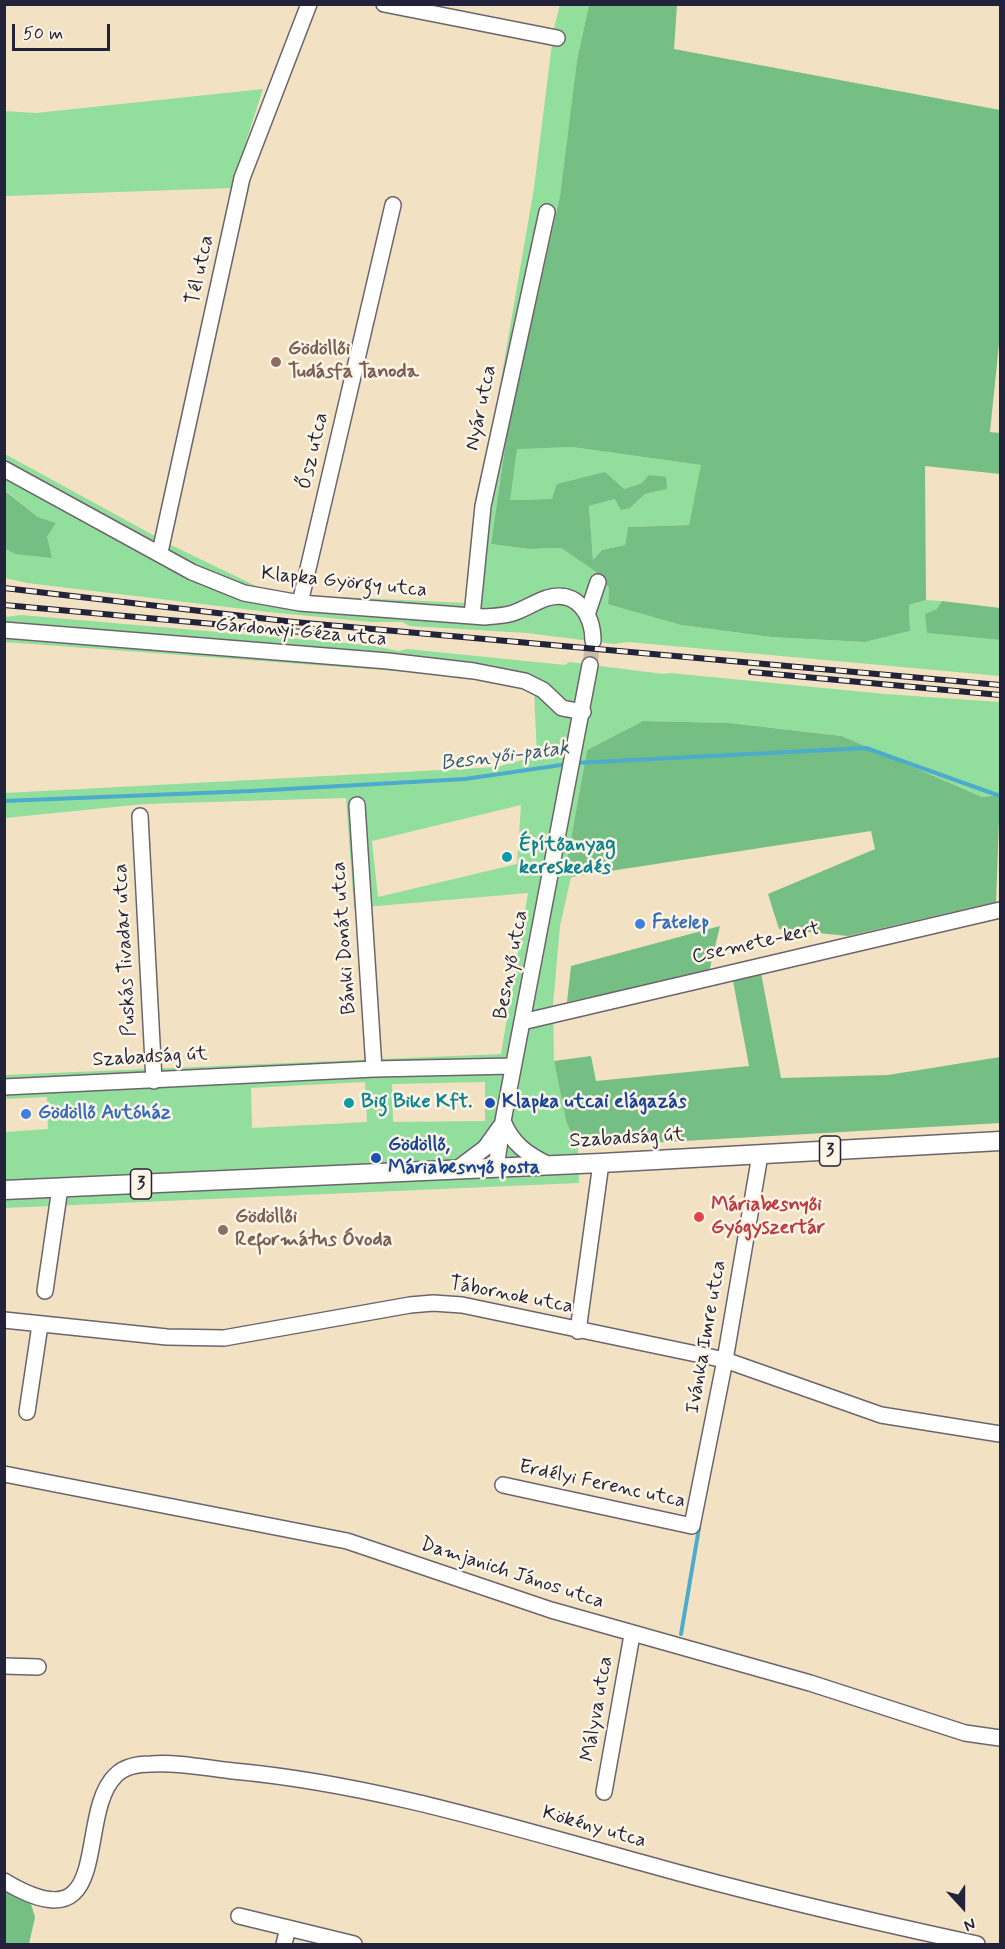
<!DOCTYPE html>
<meta charset="utf-8">
<style>
body{margin:0}
#map{position:relative;width:1005px;height:1949px;overflow:hidden;background:#f2e2c3;font-family:Mynerve,sans-serif}
canvas{display:block}
.frame{position:absolute;inset:0;border:6px solid #22223b;pointer-events:none}
.north{position:absolute;left:933px;top:1877px;width:60px;height:60px;-webkit-text-stroke:4px #fcf5e5;paint-order:stroke;rotate:159deg;font-size:16px;font-weight:700;line-height:24px;text-align:center;color:#22223b}
.north::after{content:'';display:block;margin:auto;width:21px;height:27px;background:#22223b;clip-path:polygon(50% 0,100% 100%,50% 72%,0 100%)}
.scale{position:absolute;left:12px;top:24px;width:98px;height:27px;box-sizing:border-box;border:3px solid #22223b;border-top:0;padding-left:8px;font-size:18px;line-height:21px;white-space:nowrap;color:#22223b;-webkit-text-stroke:4px #fcf5e5;paint-order:stroke}
</style>
<div id="map">
<canvas width="1005" height="1949"></canvas>
<div class="frame"></div>
<div class="north">N</div>
<div class="scale">50 m</div>
</div>
<script>
const ctx = document.querySelector('canvas').getContext('2d');
ctx.lineJoin = 'round';
function fill(path, color) { ctx.fillStyle = color; ctx.fill(path, 'evenodd'); }
function strokePath(path, color, width, dash) { ctx.strokeStyle = color; ctx.lineWidth = width; ctx.lineCap = dash ? 'butt' : 'round'; ctx.setLineDash(dash || []); ctx.stroke(path); }
function drawText(font, color, halo, rows, align = 'center') {
  ctx.font = font + ' Mynerve,sans-serif'; ctx.lineWidth = 5; ctx.setLineDash([]); ctx.textBaseline = 'middle'; ctx.strokeStyle = halo; ctx.fillStyle = color; for (const [text, x, y, turn = 0] of rows) {
    ctx.save(); ctx.translate(x, y); ctx.rotate((+turn || 0) * Math.PI / 180); ctx.textAlign = isNaN(turn) ? turn : align; if (halo) ctx.strokeText(text, 0, 0); ctx.fillText(text, 0, 0); ctx.restore();
  }
}
fill(new Path2D(`
 M 560,5 L 589,5 L 577,60 L 560,196 L 507,434 L 491,544 L 528,549 L 561,548 L 596,572 L 609,588 L 608,603 L 681,625 L 771,637 L 865,642 L 910,631 L 909,605 L 926,600 L 942,601 L 927,633 L 1000,640 L 1000,676 L 628,642 L 614,644 L 527,633 L 410,626 L 402,622 L 371,622 L 268,612 L 27,583 L 5,578 L 5,549 L 15,554 L 47,537 L 56,523 L 38,517 L 5,490 L 5,454 L 173,546 L 260,588 L 316,596 L 466,603 L 472,548 L 534,188 L 554,28 Z
 M 263,89 L 231,188 L 5,196 L 5,111 L 36,113 Z
 M 572,447 L 702,465 L 689,525 L 628,527 L 625,545 L 602,550 L 593,560 L 589,506 L 615,499 L 630,508 L 645,494 L 666,489 L 642,483 L 624,489 L 552,499 L 509,500 L 517,448 Z
 M 21,615 L 368,645 L 399,651 L 407,649 L 565,665 L 569,662 L 663,674 L 671,673 L 885,694 L 1000,702 L 1000,795 L 982,797 L 842,736 L 729,723 L 643,721 L 587,750 L 565,872 L 571,877 L 560,926 L 553,1005 L 554,1061 L 566,1121 L 578,1147 L 579,1183 L 5,1208 L 5,1132 L 48,1129 L 47,1097 L 5,1099 L 5,1075 L 501,1054 L 528,893 L 354,908 L 346,798 L 144,804 L 5,818 L 5,793 L 497,767 L 537,756 L 534,689 L 450,675 L 5,642 L 5,617 ZM 521,805 L 517,864 L 378,897 L 372,841 ZM 365,1082 L 367,1122 L 252,1128 L 251,1088 ZM 485,1082 L 485,1121 L 393,1122 L 392,1084 Z`), '#92df9d');
fill(new Path2D(`
 M 589,5 L 677,5 L 674,49 L 1000,110 L 1000,334 L 990,432 L 1000,433 L 1000,474 L 925,466 L 926,600 L 909,605 L 910,631 L 865,642 L 771,637 L 681,625 L 608,604 L 609,588 L 596,572 L 561,548 L 528,549 L 491,544 L 507,434 L 560,196 L 577,60 ZM 572,447 L 701,465 L 689,525 L 628,527 L 625,545 L 602,550 L 593,560 L 589,506 L 615,499 L 621,510 L 630,508 L 645,494 L 667,489 L 666,477 L 649,475 L 642,483 L 624,489 L 605,472 L 557,484 L 552,499 L 510,500 L 517,449 Z
 M 4,490 L 38,517 L 56,523 L 47,537 L 52,558 L 15,554 L 5,549 Z
 M 942,601 L 1000,608 L 1000,640 L 927,633 L 925,614 L 937,609 Z
 M 643,721 L 729,723 L 842,736 L 982,797 L 1000,795 L 996,902 L 848,936 L 779,929 L 768,894 L 875,849 L 871,831 L 571,877 L 565,872 L 587,750 Z
 M 720,926 L 709,972 L 567,1002 L 571,966 Z
 M 761,973 L 781,1078 L 888,1075 L 1000,1057 L 1000,1123 L 578,1147 L 566,1121 L 554,1061 L 591,1056 L 596,1081 L 749,1066 L 733,981 Z
 M 4,1887 L 29,1898 L 35,1917 L 29,1944 L 5,1944 Z`), '#75be84');
strokePath(new Path2D(`
 M 575,763 L 866,748 L 1000,796
 M 4,801 L 251,791 L 465,779 L 568,764
 M 681,1634 L 699,1528`), '#4dabcc', 4);
strokePath(new Path2D(`
 M 590,665 L 593,641`), '#c8bca8', 15, [15, 8]);
const minor = new Path2D(`
 M 384,4 L 557,38
 M 4,469 L 192,572 L 244,593 L 300,603 L 485,617 C 494,616 504,616 513,613 C 525,609 535,602 547,598 C 577,589 593,615 593,641
 M 160,552 L 242,178 L 309,4
 M 300,603 L 393,205
 M 588,612 L 598,582
 M 472,616 L 483,506 L 547,212
 M 4,630 L 388,661 L 474,671 L 525,681 L 543,690 L 562,708 L 583,712
 M 357,805 L 374,1069
 M 140,816 L 154,1081
 M 522,1022 L 1000,910
 M 4,1087 L 374,1069 L 513,1066
 M 503,1121 C 512,1144 527,1154 549,1165
 M 496,1167 L 503,1121 L 590,665
 M 457,1169 L 485,1148 L 500,1127
 M 45,1291 L 60,1188
 M 4,1320 L 167,1337 L 224,1338 L 410,1305 L 433,1303 L 462,1305 L 725,1360 L 881,1415 L 1000,1434
 M 578,1331 L 601,1163
 M 27,1412 L 40,1325
 M 4,1474 L 347,1541 L 551,1610 L 810,1683 L 965,1733 L 1000,1738
 M 503,1485 L 692,1526 L 725,1360 L 760,1155
 M 4,1666 L 38,1667
 M 604,1792 L 632,1635
 M 4,1881 C 117,1949 74,1815 116,1775 C 125,1766 139,1764 151,1764 C 178,1762 206,1768 233,1771 C 374,1784 507,1826 643,1863 C 753,1894 865,1920 977,1944
 M 239,1916 L 354,1944
 M 284,1944 L 288,1928`);
const major = new Path2D(`
 M 4,1190 L 601,1163 L 1000,1141`);
strokePath(minor, '#6b656b', 18);
strokePath(major, '#6b656b', 21);
strokePath(minor, '#fff', 15);
strokePath(major, '#fff', 18);
const rail = new Path2D(`
 M 4,588 L 294,622 L 1000,685
 M 4,605 L 324,634
 M 751,672 L 1000,695`);
strokePath(rail, '#22223b', 6);
strokePath(rail, '#fcf5e5', 4, [11]);
for (const [x, y, r, color] of [
 [276,362,6,"#8d6e63"],
 [507,857,6,"#0f9aa8"],
 [640,924,6,"#3f7fe0"],
 [349,1103,6,"#0f9aa8"],
 [490,1103,6,"#1a4fb4"],
 [26,1114,6,"#3f7fe0"],
 [376,1158,6,"#1a4fb4"],
 [699,1217,6,"#e0444e"],
 [223,1230,6,"#8d6e63"]
]) { const dot = new Path2D(); dot.arc(x, y, r, 0, 2 * Math.PI); ctx.fillStyle = color; ctx.fill(dot); strokePath(dot, '#fcf5e5', 2); }
for (const [x, y, w] of [
 [830,1151,21],
 [141,1184,21]
]) { const box = new Path2D(); box.roundRect(x - w / 2, y - 15, w, 30, 4.5); ctx.fillStyle = '#fcf5e5'; ctx.fill(box); strokePath(box, '#22223b', 1.5); }
drawText('bold 18px', '#22223b', null, [
 ["3",830,1151],
 ["3",141,1184]
]);
drawText('20px', '#22223b', '#fcf5e5', [
 ["Tél utca",201,270,-78],
 ["Nyár utca",482,408,-78],
 ["Ősz utca",314,451,-77],
 ["Klapka György utca",344,583,6],
 ["Gárdonyi Géza utca",301,633,5],
 ["Bánki Donát utca",345,938,-94],
 ["Csemete-kert",756,944,-13],
 ["Puskás Tivadar utca",126,950,-93],
 ["Besnyő utca",512,965,-79],
 ["Szabadság út",150,1058,-3],
 ["Szabadság út",627,1139,-3],
 ["Tábornok utca",511,1296,11],
 ["Ivánka Imre utca",707,1337,-80],
 ["Erdélyi Ferenc utca",602,1485,12],
 ["Damjanich János utca",512,1574,18],
 ["Mályva utca",598,1709,-80],
 ["Kökény utca",594,1828,16]
]);
drawText('bold 20px', '#785e54', '#fcf5e5', [
 ["Gödöllői",288,350],
 ["Tudásfa Tanoda",288,373],
 ["Gödöllői",235,1218],
 ["Református Óvoda",235,1241]
], 'left');
drawText('bold 20px', '#0d838f', '#fcf5e5', [
 ["Építőanyag",519,846],
 ["kereskedés",519,869],
 ["Big Bike Kft.",361,1103]
], 'left');
drawText('bold 20px', '#366cbe', '#fcf5e5', [
 ["Fatelep",652,924],
 ["Gödöllő Autóház",38,1114]
], 'left');
drawText('bold 20px', '#164399', '#fcf5e5', [
 ["Klapka utcai elágazás",502,1103],
 ["Gödöllő,",388,1146],
 ["Máriabesnyő posta",388,1169]
], 'left');
drawText('bold 20px', '#be3a42', '#fcf5e5', [
 ["Máriabesnyői",711,1206],
 ["Gyógyszertár",711,1229]
], 'left');
drawText('italic 21px', '#335975', '#fcf5e5', [
 ["Besnyői-patak",505,757,-7]
]);
</script>
